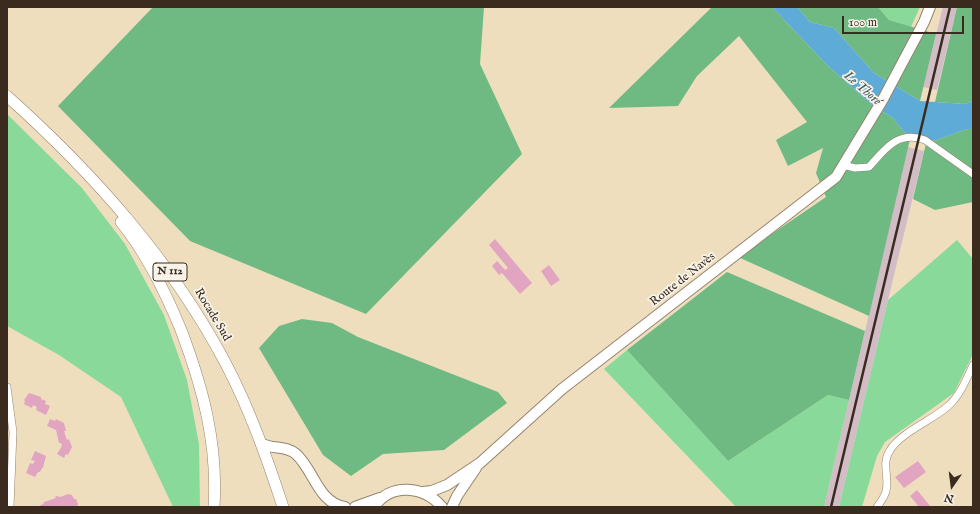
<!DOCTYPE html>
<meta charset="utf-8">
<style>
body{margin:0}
#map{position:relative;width:980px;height:514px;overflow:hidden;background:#efdebe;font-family:"IM FELL English",serif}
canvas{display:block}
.frame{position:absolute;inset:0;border:8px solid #3b2a1e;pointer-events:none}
.north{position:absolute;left:932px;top:466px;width:40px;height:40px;-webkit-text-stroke:3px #f7f3e8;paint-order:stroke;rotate:194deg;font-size:11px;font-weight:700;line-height:16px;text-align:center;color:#3b2a1e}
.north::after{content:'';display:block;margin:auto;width:14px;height:18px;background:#3b2a1e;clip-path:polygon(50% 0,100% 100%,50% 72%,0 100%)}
.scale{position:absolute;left:842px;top:16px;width:122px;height:18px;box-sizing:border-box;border:2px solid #3b2a1e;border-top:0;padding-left:5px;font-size:12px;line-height:14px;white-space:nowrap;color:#3b2a1e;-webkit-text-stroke:3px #f7f3e8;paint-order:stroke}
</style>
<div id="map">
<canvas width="980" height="514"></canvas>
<div class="frame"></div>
<div class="north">N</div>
<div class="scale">100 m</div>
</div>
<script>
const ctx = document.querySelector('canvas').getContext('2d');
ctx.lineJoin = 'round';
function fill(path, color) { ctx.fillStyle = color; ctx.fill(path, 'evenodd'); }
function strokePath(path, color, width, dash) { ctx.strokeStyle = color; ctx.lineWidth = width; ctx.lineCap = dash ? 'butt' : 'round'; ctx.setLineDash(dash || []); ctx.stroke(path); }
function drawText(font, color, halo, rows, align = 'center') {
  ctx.font = font + ' "IM FELL English",serif'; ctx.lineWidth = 3.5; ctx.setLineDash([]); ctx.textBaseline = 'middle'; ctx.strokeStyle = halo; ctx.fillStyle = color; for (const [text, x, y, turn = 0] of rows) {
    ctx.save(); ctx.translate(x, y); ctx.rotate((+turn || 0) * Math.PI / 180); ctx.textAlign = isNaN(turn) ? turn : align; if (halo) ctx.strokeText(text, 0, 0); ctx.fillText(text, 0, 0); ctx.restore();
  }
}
fill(new Path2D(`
 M 943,7 L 957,7 L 937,90 L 923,87 Z
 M 908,147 L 924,151 L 888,300 L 839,507 L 824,507 Z`), '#d2bdc6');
fill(new Path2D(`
 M 878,7 L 920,7 L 911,27 L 889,20 Z
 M 7,114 L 82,188 L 125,244 L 164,315 L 187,380 L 199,444 L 200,507 L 173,507 L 121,397 L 59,355 L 7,326 Z
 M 957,240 L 973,259 L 973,354 L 954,393 L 885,442 L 877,456 L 862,507 L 839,507 L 888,300 Z
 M 627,350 L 728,461 L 828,395 L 849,400 L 824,507 L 736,507 L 604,369 Z`), '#89da9a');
fill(new Path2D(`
 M 153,7 L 484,7 L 480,64 L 522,154 L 366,314 L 190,241 L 58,106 Z
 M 712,7 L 772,7 L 827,65 L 872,105 L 893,118 L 905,133 L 911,135 L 869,316 L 738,257 L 826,197 L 816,173 L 823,148 L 788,166 L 776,140 L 807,122 L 739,36 L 697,76 L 678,106 L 609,108 Z
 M 797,7 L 878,7 L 889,20 L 936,34 L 920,101 L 874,73 L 834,28 L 810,22 Z
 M 957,7 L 973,7 L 973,101 L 965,104 L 935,102 Z
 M 967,129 L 973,129 L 973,202 L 935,210 L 913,199 L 927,139 L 934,141 Z
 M 727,272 L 865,331 L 849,400 L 828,395 L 728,461 L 627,350 Z
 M 302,319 L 332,323 L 358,337 L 498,392 L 507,403 L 444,450 L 383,454 L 351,476 L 323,455 L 259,348 L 279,326 Z`), '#6eba82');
fill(new Path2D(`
 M 772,7 L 797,7 L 810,22 L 834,28 L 874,73 L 920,101 L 965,104 L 973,101 L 973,129 L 967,129 L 934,141 L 905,133 L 893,118 L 872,105 L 827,65 Z`), '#5eabd7');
fill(new Path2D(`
 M 495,239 L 532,283 L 520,294 L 502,273 L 499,275 L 492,266 L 497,261 L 505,270 L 508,268 L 489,245 Z
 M 549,265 L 560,280 L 551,286 L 541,271 Z
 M 29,393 L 41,397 L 41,399 L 46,401 L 45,404 L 50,406 L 46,415 L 36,410 L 37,407 L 33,405 L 32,408 L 24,404 L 25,401 L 24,400 Z
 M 50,419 L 55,421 L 56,419 L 64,423 L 66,431 L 64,431 L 67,440 L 69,439 L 72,447 L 68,455 L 66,454 L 64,458 L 57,454 L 62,446 L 61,443 L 59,443 L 56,430 L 47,426 Z
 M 35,451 L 46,456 L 43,468 L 42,468 L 40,472 L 38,472 L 35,477 L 26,473 L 30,463 L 33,464 L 35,461 L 31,460 Z
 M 918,461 L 926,472 L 904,488 L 895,477 Z
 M 917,490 L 931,507 L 919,507 L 910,496 Z
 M 68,494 L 72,495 L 74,499 L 76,499 L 78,504 L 77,507 L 37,507 L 43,504 L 44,502 L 56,498 L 55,497 L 57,496 L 60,497 Z`), '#e2a5c1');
const street = new Path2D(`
 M 843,165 L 855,168 L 869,167 C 885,149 898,130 925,140 L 973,174
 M 7,387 L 13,432 L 10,507
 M 877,507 C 880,503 883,499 885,494 C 891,481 881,465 889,452 C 899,433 931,421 947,407 C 960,396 966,380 973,365`);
const secondary = new Path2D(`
 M 261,443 C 272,450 286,445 296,454 C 314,470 318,503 345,507
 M 423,492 L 432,491 L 447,485 L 480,463 L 562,389 L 836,177 L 882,101 L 924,22 L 930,7
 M 355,507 L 380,498
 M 374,507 C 391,482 424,486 442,507
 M 452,507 L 457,496 L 476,468`);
const primary = new Path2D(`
 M 7,96 C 94,174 171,260 226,364 C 250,410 267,458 283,507
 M 121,222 C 147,254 165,291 181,330 C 203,388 218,444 214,507`);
strokePath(street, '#95846e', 8);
strokePath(secondary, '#95846e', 12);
strokePath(primary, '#95846e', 12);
strokePath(street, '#fff', 7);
strokePath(secondary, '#fff', 10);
strokePath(primary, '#fff', 11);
strokePath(new Path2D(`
 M 831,507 L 950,7`), '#3b2a1e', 2.5);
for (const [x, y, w] of [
 [170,272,34]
]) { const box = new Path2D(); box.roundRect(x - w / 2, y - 9, w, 18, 3); ctx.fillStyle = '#f7f3e8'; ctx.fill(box); strokePath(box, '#3b2a1e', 1); }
drawText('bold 11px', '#3b2a1e', null, [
 ["N 112",170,272]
]);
drawText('12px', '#3b2a1e', '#f7f3e8', [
 ["Route de Navès",683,280,-38],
 ["Rocade Sud",212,315,59]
]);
drawText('italic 13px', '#47575f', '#f7f3e8', [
 ["Le Thoré",862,89,41]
]);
</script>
